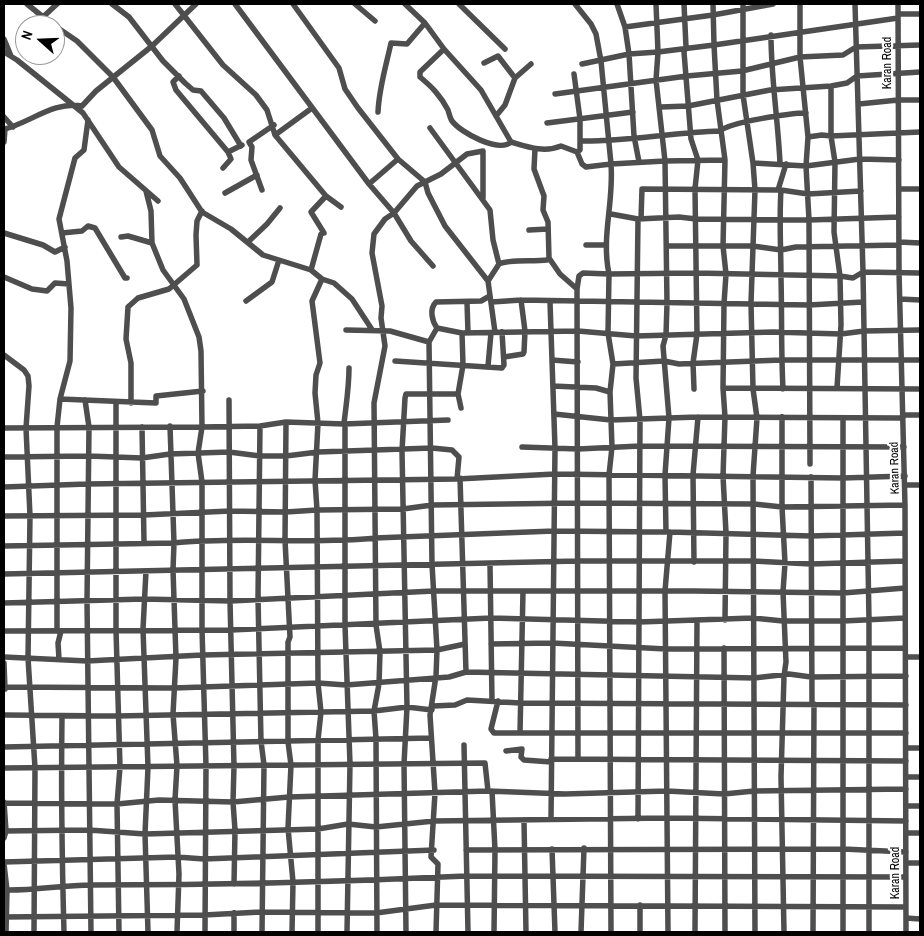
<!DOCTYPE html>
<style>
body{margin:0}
#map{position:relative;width:924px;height:936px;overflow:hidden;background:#fff;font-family:"Archivo Narrow",sans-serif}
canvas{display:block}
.frame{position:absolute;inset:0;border:5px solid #000;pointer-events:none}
.north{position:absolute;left:15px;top:15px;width:50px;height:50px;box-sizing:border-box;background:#fff;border:1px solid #999;border-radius:50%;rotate:290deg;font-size:14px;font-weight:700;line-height:20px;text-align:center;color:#000}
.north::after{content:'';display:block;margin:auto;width:18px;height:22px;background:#000;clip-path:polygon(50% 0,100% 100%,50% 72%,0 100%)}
</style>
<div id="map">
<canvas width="924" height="936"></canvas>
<div class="frame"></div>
<div class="north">N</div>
</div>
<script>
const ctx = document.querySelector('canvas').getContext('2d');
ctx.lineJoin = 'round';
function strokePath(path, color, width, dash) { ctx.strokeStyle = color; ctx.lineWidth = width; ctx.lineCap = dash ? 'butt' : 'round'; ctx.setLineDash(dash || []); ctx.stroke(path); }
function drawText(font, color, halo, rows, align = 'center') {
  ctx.font = font + ' "Archivo Narrow",sans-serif'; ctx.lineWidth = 4.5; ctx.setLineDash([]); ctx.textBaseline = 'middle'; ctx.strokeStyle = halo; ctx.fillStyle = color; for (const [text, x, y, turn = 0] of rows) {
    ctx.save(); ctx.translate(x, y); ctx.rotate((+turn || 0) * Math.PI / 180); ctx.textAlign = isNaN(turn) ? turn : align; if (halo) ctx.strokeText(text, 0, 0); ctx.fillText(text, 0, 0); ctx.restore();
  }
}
strokePath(new Path2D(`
 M 27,4 L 53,25
 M 112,4 L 129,17 L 163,61 L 185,83 L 193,90 L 201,91 L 224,118 L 241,146
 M 175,4 L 223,65 L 256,95 L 267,110 L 275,135 L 326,196 L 341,207
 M 235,4 L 369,184 L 394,213 L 411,241 L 433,266
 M 293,4 L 339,68 L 345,89 L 358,108 L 398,159 L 425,182 L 428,193 L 445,226 L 488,281
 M 355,4 L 375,21
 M 405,4 L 425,23 L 444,49 L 481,90 L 511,142 C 528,147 544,153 561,146 L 577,152
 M 459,4 L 505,49
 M 656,4 L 658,52 L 714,45 L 717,100 L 725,160 L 723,246 L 726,274 L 724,304 L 723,388 L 725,417 L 723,476 L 726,533 L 725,620
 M 684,4 L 686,47 L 684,52 L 691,139 L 698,160 L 695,189 L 697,334 L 693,363 L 694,389
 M 713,4 L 714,45 L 898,18
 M 743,4 L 743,95 L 753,163 L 755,190 L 751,303 L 753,389 L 757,418 L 753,476 L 755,932
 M 800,4 L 800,57 L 808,137 L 806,166 L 809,220 L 810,464
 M 855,4 L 863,272 L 869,620 L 869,932
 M 898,4 L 899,272 L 905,505 L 906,932
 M 898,14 L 920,14
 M 43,17 L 57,4
 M 55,26 L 77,41 L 113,77 L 152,130 L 160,156 L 180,178 L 202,212 L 231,229 L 263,255 L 311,270 L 322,279 L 334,283 L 352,299 L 371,328
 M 625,27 L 713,15 L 773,4
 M 771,35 C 771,78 778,120 780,163
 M 4,39 L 11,56
 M 444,49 L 420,72 L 420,77 C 432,87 440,95 448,110 C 449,113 450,118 452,121 C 461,133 499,153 511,142
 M 4,52 L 17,60 L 83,113 L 119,167 L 158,201
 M 484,63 L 498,56 L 515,78
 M 582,64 L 629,54 L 634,136 L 639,162
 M 574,74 L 580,119 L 580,150 L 577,152 L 582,164 L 586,167 L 611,164 L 601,61 L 596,34 L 591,24 L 575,4
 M 179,76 L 173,82 L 176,90 L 228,152
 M 831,86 L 831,136 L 835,162 L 834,232 L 840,276 L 841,325 L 837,388
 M 555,94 L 687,76 L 742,71 L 800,57 L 843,55 L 856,47 L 920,45
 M 859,104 L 898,100 L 920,100
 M 661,107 L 688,106 L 770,90 L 831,86 L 847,83 L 857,76 L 920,72
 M 378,112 C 379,88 386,66 391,43 L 407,44 L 425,23
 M 496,116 L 505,105 L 515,78 L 531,64
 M 4,117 L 13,127
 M 547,123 L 633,112
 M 430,128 L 490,210 L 493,240 L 499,264 L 488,281 L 495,332
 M 275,135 L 312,108
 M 808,137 L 822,135 L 831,136 L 920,132
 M 580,141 C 627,142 673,132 720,131 C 730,122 791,113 806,113
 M 4,142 L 5,129 C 31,122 54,101 82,106 L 96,91 L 152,46 L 196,4
 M 753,163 L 806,166 L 860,159 L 899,160
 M 223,168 L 231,159 L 228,152 L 242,145
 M 369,184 L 398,159
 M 899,189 L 920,189
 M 262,190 L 251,160 L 252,147 L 249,142 L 274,125
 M 781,190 L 808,194 L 861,191
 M 146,191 L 151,211 L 152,243
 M 225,193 L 257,175
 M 611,214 L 638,219 L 679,217 L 696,219 L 809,220 L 899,217
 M 638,219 L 636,378 L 640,420 L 638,819
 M 641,219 L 642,189 L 778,190
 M 529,230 L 548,229
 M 4,233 L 43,245 L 55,252 L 65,247
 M 62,233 L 82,231 L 88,226 L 95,228 L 125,278 L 127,278
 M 121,237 L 128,236 L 152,243 L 163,270 L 184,299 L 199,337 L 201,351 L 202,427 L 198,453 L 202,482 L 202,629 L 206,766 L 205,932
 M 248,242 L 267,224 L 280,208
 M 899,242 L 920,243
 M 586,245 L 605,245
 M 667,246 L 753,246 L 781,250 L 796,247 L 899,245
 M 549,258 L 560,274 L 577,289
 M 499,264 C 509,259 534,262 547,260 L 549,258 L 548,222 L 543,210 L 544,196 L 534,169 L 535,149
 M 311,270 L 321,234 L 324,233 L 311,212 L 326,196
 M 4,277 L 32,289 L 47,291 L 55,283 L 69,284
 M 488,297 L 481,301 L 436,302 C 429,309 432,321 437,328 L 462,333 L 578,331 L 636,336 L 773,332 L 841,334 L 864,331 L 920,330
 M 900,299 L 920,300
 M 246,301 L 272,282 L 279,260
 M 467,302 L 468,333
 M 492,302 L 521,300 L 809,305 L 863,302
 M 550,302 L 555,448 L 551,819
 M 346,330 L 390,331 L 429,342
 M 4,355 L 24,370 L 28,376 L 29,386 L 26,428 L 30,516 L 28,658 L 35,768 L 34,932
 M 504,357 L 523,354 L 524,352 L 525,331 L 521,300
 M 552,360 L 578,362
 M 395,361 L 502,368 L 504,365 L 502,332
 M 613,364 L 664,361 L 679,364 L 781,360 L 920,360
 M 488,366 L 491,333
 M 553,386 L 596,388 L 610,392
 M 723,388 L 920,389
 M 783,389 C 781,352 782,316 781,278 C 781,249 779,220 781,190 L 778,190 L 786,164
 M 60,399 L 156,403 L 156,396 L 203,391
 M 85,400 L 89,427 L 87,601 L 91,932
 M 229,400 L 230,601 L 234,766 L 233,802 L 235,830 L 234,884
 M 116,402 L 116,630 L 120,767 L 117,804 L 119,932
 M 131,403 L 131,363 L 126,339 L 128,307 L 138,298 L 169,289 L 197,265 L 196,235 L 197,221 L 202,211
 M 461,408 L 458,394 L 463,365 L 462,333
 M 554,414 L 611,420 L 698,417 L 903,418
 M 903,415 L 920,415
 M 782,417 L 782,507 L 785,563 L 783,592 L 786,662 L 784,676 L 781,777 L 784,932
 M 286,422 L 285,540 L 290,637 L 288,642 L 288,742 L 291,765 L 288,828 L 293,882 L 292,932
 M 344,424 C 346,405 349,388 349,368
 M 345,424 L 345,625 L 350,764 L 347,932
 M 170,426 L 174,543 L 173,570 L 176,658 L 173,714 L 177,766 L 175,800 L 179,874 L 177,932
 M 260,426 L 258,598 L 261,741 L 264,765 L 262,932
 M 142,427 L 144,542
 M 4,428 L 202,427 L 260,426 L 286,422 L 344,424 L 448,420
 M 522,447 L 578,449 L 640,446 L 904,447
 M 4,457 L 89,456 L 142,458 L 170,454 L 229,452 L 260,456 L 286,456 L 318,452 L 432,448 L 452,450 L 459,457 L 457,479
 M 811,477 L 812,704
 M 460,478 L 466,672
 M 905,485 L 920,485
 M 4,487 L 87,484 L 457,479 L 555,474 L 843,478 L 905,476
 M 4,516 L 144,515 L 230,511 L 286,512 L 317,510 L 403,509 L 432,505 L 578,503 L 754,504 L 782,507 L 905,505
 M 670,532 L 811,536 L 905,533
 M 4,546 L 174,543 C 241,536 308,545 375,538 L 554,531 L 666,532
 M 694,562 L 693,475 L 698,417
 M 490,564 L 492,701
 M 146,571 L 143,629 L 148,767 L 145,834 L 148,932
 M 4,574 L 578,561 L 753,561 L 811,564 L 905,561
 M 4,603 L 144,599 L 230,601 L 434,591 L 694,591 L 843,593 L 905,588
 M 4,631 L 231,630 L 491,618 L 639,622 L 753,618 L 783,621 L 843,621 L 905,618
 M 57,631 L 57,427 L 60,399 L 70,361 L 71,308 L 67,261 L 59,219 L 75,158 L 84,150 L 88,120
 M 491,644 L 552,643 L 666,649 L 905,648
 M 724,648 L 725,932
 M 4,657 L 87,661 L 202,655 L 437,650 L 465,644
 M 906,657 L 920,657
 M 59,659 L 58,643 L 61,631
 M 4,663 L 5,689
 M 4,687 L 174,688 L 318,683 L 346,685 L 449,677 L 466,672 L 754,678 L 789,674 L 811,677 L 906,676
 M 498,701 L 491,729 L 494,733 L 906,733
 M 433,706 L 455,705 L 467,700 L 520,703 L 906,705
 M 4,715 L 117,716 L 374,711 L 407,707 L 432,710
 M 62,717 C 61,789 62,860 64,932
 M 520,733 L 523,591
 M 464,745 L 468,932
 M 4,747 L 431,738
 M 906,748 L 920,748
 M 506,751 L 522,749 L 521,757 L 524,760 L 551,762
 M 551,759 L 906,761
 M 578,759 L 577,289 L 579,276 L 583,273 L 609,274 C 601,236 614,203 611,164 L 665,161 L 656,80 L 658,52 L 629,54 L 625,27 L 617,4
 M 4,768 L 485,763 L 488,791
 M 906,777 L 920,777
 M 492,791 L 495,850 L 494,932
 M 4,802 L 6,831 L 4,838
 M 4,803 L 117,804 L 159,800 L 233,802 L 289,797 L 488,791 L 565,794 L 667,791 L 724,794 L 754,791 L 906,789
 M 906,806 L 920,806
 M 524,821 L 526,932
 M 4,831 L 89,830 L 145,834 L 318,829 L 348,824 L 376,827 L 434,821 L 667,818 L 906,821
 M 906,833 L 920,833
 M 552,849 L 555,932
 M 466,850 L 843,849 L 906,852
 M 4,862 L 177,857 L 204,859 L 434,850
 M 906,863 L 920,863
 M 4,864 L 7,890 L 6,932
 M 4,890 C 33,891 62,885 91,885 C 216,885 341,882 466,876 L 906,877
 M 234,913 L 234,932
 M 4,917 L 204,915 L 261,912 L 376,913 L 436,905 L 906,907
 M 906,918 L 920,919
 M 318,932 L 318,740 L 321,712 L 318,683 L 317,510 L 315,480 L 318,423 L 315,393 L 316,375 L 320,363 L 312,301 L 322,279
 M 377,932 L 376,739 L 374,711 L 379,684 L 380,652 L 376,625 L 374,403 L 385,346 L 381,318 L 382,306 L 372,253 L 374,234 L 385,219 L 394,213 L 417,186 L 441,174 L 467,154 L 483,151 L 483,198
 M 406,932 L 404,764 L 407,707 L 402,451 L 405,398 L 406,394 L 458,394
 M 436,932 L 438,864 L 431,857 L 435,793 L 430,715 L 436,676 L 437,650 L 432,564 L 429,342 L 437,328
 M 581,932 L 584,848
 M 611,932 L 609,475 L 612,447 L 610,392 L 613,364 L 608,333 L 609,274 L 696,273 L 840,276 L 853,278 L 863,272 L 920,273
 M 640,932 L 640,905
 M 668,932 L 665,591 L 670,532 L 666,532 L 665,475 L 669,418 L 663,346 L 666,335 L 667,303 L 665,161 L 725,160
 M 695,932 L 697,621
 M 813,932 L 814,704
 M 843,932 L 843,418`), '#4e4e4e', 5.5);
drawText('12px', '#000', '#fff', [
 ["Karan Road",888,63,-90],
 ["Karan Road",895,468,-91],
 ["Karan Road",896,873,-90]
]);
</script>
